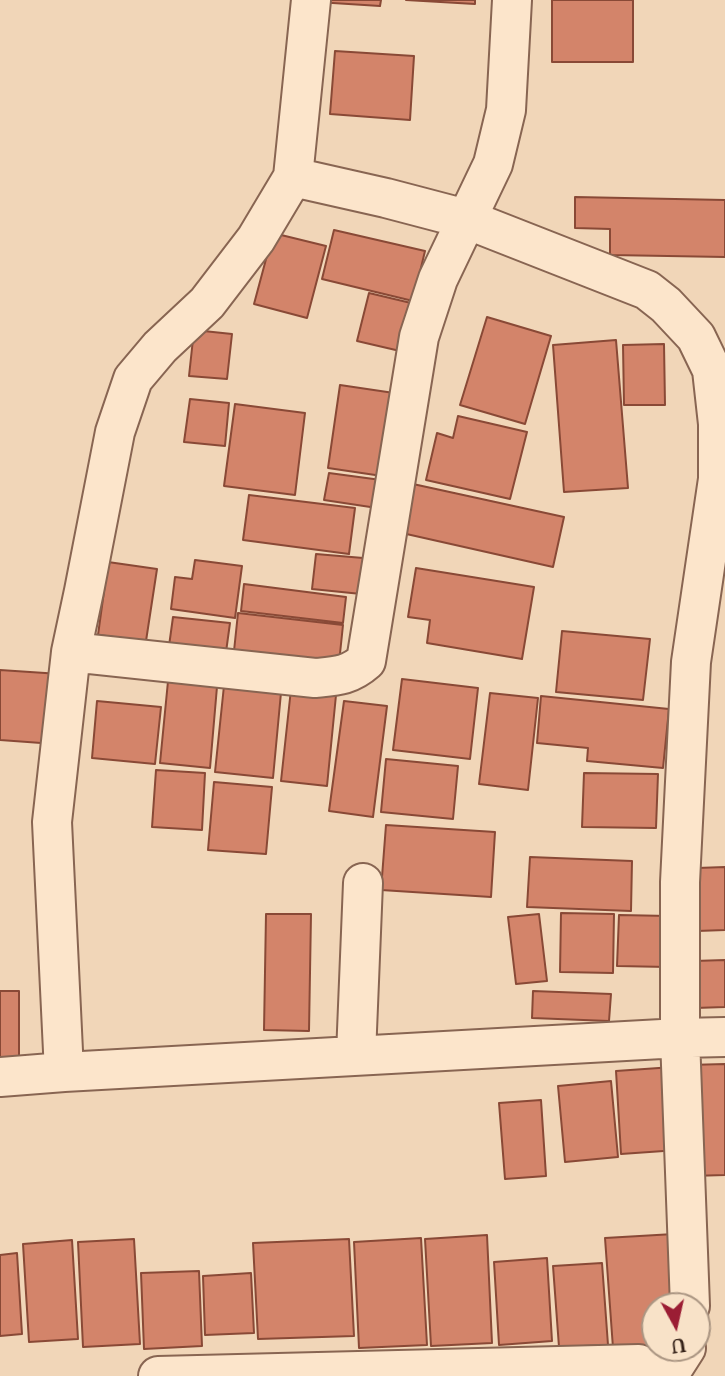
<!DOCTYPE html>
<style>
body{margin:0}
#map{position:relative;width:725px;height:1376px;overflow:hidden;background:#f1d6b8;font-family:Merriweather,serif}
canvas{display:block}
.north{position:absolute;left:641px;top:1292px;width:70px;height:70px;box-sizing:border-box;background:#f8e2c8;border:2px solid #aa9582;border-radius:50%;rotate:172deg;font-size:19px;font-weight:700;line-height:28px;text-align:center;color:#352219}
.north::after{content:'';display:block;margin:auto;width:24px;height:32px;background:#9b1d34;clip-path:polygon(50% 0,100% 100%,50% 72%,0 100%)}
</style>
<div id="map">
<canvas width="725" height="1376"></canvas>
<div class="north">U</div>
</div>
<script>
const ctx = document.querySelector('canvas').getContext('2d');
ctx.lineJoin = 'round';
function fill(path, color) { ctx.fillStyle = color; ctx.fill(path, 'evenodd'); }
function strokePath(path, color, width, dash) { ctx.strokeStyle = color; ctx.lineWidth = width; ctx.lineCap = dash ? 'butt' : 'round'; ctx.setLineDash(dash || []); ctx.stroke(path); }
const building = new Path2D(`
 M 317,0 L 381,0 L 380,6 L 317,2 Z
 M 406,0 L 475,0 L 475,4 Z
 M 552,0 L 633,0 L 633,62 L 552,62 Z
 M 335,51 L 414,56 L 410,120 L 330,114 Z
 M 575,197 L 725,200 L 725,257 L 610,255 L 610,229 L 575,228 Z
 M 334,230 L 425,251 L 413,301 L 322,279 Z
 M 273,233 L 326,246 L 307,318 L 254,304 Z
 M 369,293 L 411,303 L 400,351 L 357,341 Z
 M 487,317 L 551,336 L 525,424 L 460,405 Z
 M 194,330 L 232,334 L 227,379 L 189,376 Z
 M 616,340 L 628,488 L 564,492 L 553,345 Z
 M 664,344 L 665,405 L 624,405 L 623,345 Z
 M 340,385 L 394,393 L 382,476 L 328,468 Z
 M 190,399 L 229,403 L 225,446 L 184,442 Z
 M 235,404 L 305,413 L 295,495 L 224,486 Z
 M 458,416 L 527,432 L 510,499 L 426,480 L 437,433 L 453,438 Z
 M 329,473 L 381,480 L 377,508 L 324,500 Z
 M 413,484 L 564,517 L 553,567 L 402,533 Z
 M 249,495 L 355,508 L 349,554 L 243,540 Z
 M 316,554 L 375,559 L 371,595 L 312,589 Z
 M 195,560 L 242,566 L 235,618 L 171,609 L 175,577 L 192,579 Z
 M 108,562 L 157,569 L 146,641 L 98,635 Z
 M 416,568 L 534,587 L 522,659 L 427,643 L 430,620 L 408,617 Z
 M 244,584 L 346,597 L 343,623 L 241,611 Z
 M 238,613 L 343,625 L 339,663 L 234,651 Z
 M 173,617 L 230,623 L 226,652 L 169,646 Z
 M 562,631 L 650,639 L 643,700 L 556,692 Z
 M 0,670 L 60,674 L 55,744 L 0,740 Z
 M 169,671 L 218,675 L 210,768 L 160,763 Z
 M 225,676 L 282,682 L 273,778 L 215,772 Z
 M 402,679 L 478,688 L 470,759 L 393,750 Z
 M 292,680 L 337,685 L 327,786 L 281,781 Z
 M 490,693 L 538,698 L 528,790 L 479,784 Z
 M 541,696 L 669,709 L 663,768 L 587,761 L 588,748 L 537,743 Z
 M 97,701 L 161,707 L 155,764 L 92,758 Z
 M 344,701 L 387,706 L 373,817 L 329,811 Z
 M 386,759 L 458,766 L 453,819 L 381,812 Z
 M 156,770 L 205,773 L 202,830 L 152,827 Z
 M 584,773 L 658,774 L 656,828 L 582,827 Z
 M 214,782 L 272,787 L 266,854 L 208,850 Z
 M 386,825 L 495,832 L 491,897 L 381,890 Z
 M 530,857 L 632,861 L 631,911 L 527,907 Z
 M 725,867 L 725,930 L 697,931 L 697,868 Z
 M 561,913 L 614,914 L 613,973 L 560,972 Z
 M 266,914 L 311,914 L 309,1031 L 264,1030 Z
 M 539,914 L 547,981 L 516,984 L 508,917 Z
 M 619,915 L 669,916 L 668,967 L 617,966 Z
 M 725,960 L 725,1007 L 695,1008 L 694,961 Z
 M 0,991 L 19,991 L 19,1071 L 0,1071 Z
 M 533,991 L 611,994 L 609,1021 L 532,1018 Z
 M 725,1064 L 725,1175 L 691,1176 L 688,1065 Z
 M 673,1067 L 678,1150 L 621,1154 L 616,1071 Z
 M 611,1081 L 618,1157 L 565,1162 L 558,1086 Z
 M 541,1100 L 546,1176 L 505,1179 L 499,1103 Z
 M 674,1234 L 679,1306 L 655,1306 L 655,1345 L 613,1348 L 605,1238 Z
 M 487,1235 L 492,1343 L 431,1346 L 425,1239 Z
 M 421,1238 L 427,1345 L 359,1348 L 354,1242 Z
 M 134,1239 L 140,1344 L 83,1347 L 78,1242 Z
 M 349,1239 L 354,1336 L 258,1339 L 253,1243 Z
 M 72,1240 L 78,1339 L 29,1342 L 23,1244 Z
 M 17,1253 L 22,1334 L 0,1336 L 0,1255 Z
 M 547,1258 L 552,1341 L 499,1345 L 494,1262 Z
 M 602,1263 L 608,1345 L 559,1347 L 553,1266 Z
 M 199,1271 L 202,1346 L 144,1349 L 141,1273 Z
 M 251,1273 L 254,1333 L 205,1335 L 203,1276 Z`);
fill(building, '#d3846a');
strokePath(building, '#894936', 2);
const minor = new Path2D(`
 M 293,177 L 386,198 L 466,219 L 647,290 L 666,305 L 696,337 L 712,370 L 718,424 L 718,479 L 691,662 L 680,882 L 680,1038 L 690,1306
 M 71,652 L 315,678 C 336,676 349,676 366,661 L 419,337 L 438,279 L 493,164 L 506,110 L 512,0
 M 356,1055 L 363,883
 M 64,1072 L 52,822 L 71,652 L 84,591 L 115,432 L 133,379 L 160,347 L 207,303 L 256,239 L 293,177 L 311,0
 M 0,1077 L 64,1072 L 680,1038 L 725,1037
 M 158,1376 L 639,1364 L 650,1369 L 656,1376
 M 668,1376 L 686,1348`);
strokePath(minor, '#886552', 42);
strokePath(minor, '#fce5cb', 38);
</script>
